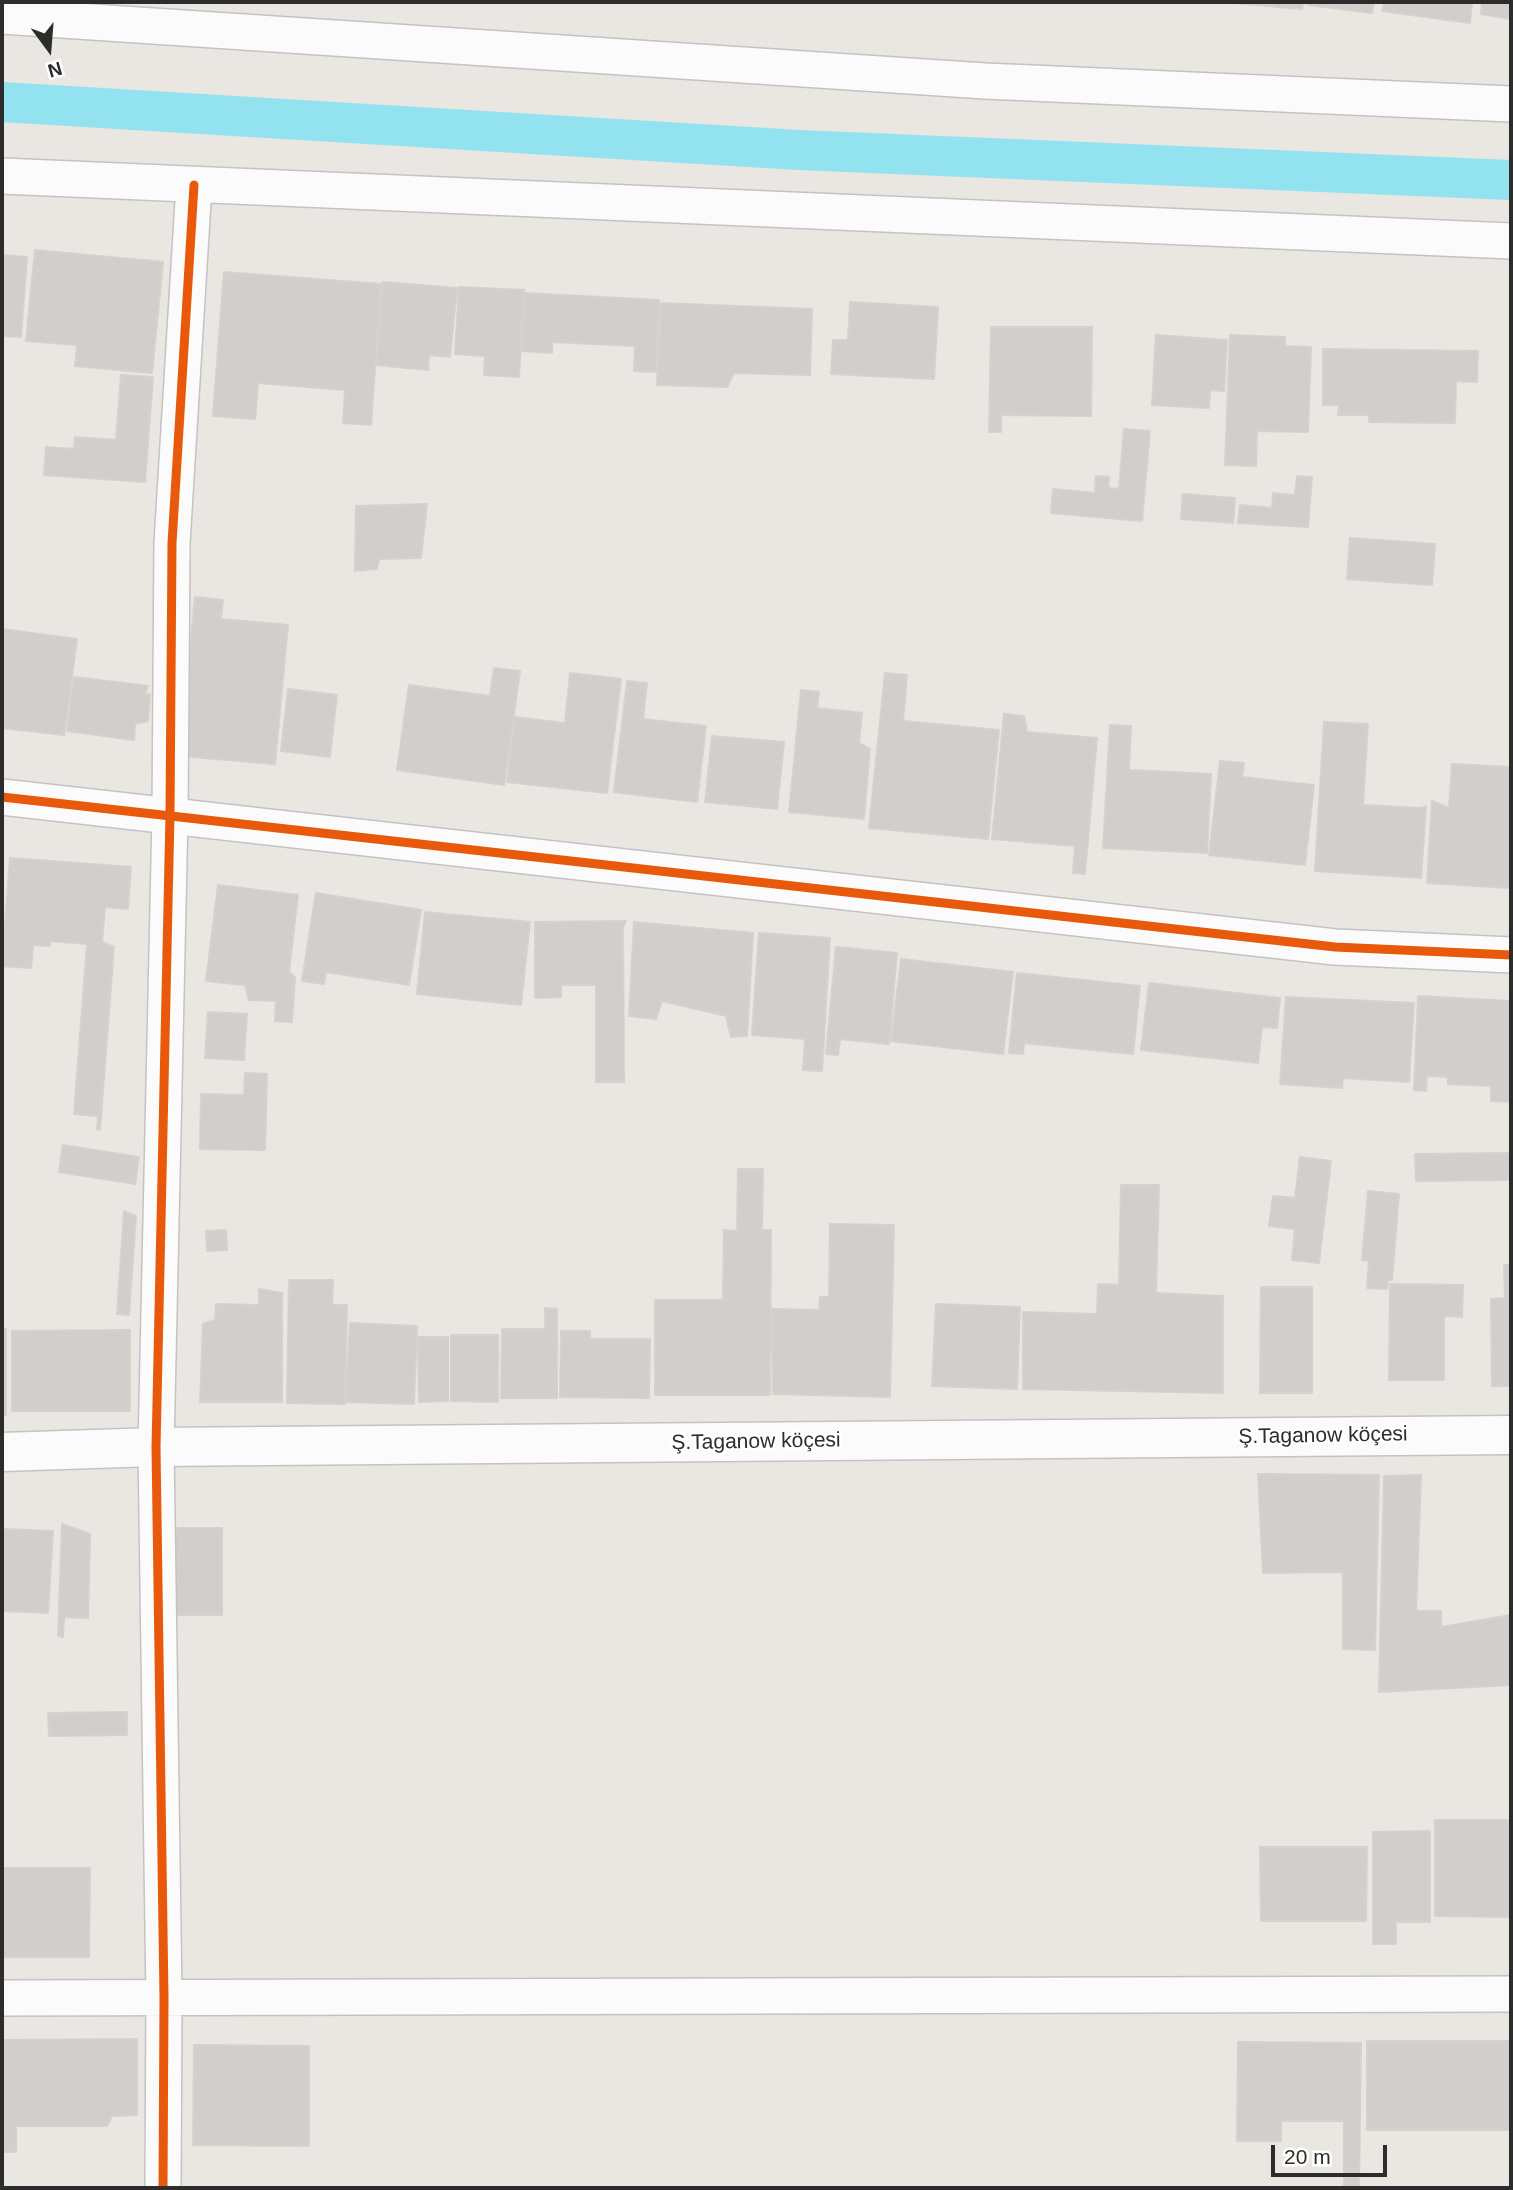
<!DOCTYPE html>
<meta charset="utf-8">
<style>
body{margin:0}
#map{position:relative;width:1513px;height:2190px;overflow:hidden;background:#eae6e2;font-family:Arial,sans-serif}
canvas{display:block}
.frame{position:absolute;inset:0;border:4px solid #2c2c2c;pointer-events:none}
.north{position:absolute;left:14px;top:14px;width:70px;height:70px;-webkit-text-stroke:5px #fff;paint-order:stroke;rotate:164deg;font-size:19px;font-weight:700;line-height:28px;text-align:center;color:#2c2c2c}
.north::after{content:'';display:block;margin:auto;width:24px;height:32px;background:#2c2c2c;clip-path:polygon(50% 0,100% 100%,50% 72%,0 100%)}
.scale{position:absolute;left:1271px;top:2145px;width:116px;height:32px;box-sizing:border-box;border:4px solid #2c2c2c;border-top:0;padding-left:9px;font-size:21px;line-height:24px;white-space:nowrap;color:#2c2c2c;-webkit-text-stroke:5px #fff;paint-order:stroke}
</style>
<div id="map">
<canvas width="1513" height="2190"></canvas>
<div class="frame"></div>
<div class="north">N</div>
<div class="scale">20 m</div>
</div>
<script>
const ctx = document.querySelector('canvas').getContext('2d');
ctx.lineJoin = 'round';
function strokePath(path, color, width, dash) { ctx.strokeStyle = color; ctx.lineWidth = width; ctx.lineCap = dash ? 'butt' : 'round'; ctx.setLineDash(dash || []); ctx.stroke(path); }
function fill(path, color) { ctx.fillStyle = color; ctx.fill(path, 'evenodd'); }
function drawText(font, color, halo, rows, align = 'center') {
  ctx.font = font + ' Arial,sans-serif'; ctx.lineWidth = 5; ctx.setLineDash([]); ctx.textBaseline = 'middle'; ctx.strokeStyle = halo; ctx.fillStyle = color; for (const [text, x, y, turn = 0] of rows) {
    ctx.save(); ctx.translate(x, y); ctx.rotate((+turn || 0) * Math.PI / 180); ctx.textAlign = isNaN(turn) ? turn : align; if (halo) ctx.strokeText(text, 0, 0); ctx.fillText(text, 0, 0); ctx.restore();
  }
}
strokePath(new Path2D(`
 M 2,102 L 799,150 L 1511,180`), '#93e2ef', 40);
const building = new Path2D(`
 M 1221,2 L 1303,2 L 1302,9 Z
 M 1309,2 L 1374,2 L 1372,13 L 1308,5 Z
 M 1384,2 L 1472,2 L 1470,23 L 1382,11 Z
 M 1482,2 L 1511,2 L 1511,19 L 1481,14 Z
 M 35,250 L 163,262 L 152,373 L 75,366 L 77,345 L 26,341 Z
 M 2,255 L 27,257 L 21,337 L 2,336 Z
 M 224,272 L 381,284 L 371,425 L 343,423 L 345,390 L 258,383 L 255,419 L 213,416 Z
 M 383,282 L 457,288 L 450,357 L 429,355 L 428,370 L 376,365 Z
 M 459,287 L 524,290 L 519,377 L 484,375 L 485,356 L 455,354 Z
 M 524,293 L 659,300 L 656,372 L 634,371 L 635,346 L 552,342 L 552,353 L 522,351 Z
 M 850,302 L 938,307 L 934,379 L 831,374 L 833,340 L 848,340 Z
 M 661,303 L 812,309 L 810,375 L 734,373 L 727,387 L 657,385 Z
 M 991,327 L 1092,327 L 1091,416 L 1001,415 L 1001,432 L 989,432 Z
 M 1156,335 L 1227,340 L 1224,391 L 1210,390 L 1209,408 L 1152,405 Z
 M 1230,335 L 1285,337 L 1285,346 L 1311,347 L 1308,432 L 1257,431 L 1256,466 L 1225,465 Z
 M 1323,349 L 1478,351 L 1477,382 L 1456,381 L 1455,423 L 1369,422 L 1369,415 L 1338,415 L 1339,405 L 1323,405 Z
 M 121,375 L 153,377 L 145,482 L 44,475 L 46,447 L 74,449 L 75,437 L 116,440 Z
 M 1124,429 L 1150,431 L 1142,521 L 1051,513 L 1053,489 L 1095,493 L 1096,476 L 1109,477 L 1108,488 L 1119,489 Z
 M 1297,476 L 1312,477 L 1308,527 L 1238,523 L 1240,505 L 1272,508 L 1273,493 L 1295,495 Z
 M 1183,494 L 1235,498 L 1233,523 L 1181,519 Z
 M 427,504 L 421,558 L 379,559 L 377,569 L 355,571 L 356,506 Z
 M 1350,538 L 1435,544 L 1432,585 L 1347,579 Z
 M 195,597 L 223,600 L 221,619 L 288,625 L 275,764 L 180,756 Z
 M 2,629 L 77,639 L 64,735 L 2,728 Z
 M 494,668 L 520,671 L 504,785 L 397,770 L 409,685 L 490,696 Z
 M 570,673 L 621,679 L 607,793 L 507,782 L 515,717 L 565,723 Z
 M 885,673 L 907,675 L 903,721 L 999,730 L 988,839 L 869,828 Z
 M 74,677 L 148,686 L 145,695 L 150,694 L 148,721 L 135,724 L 134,740 L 67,731 Z
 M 627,681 L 647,683 L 643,719 L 706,726 L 697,802 L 614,792 Z
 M 288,689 L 337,695 L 330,757 L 281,751 Z
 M 801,690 L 819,692 L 817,708 L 862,713 L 859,743 L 870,749 L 864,819 L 789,812 Z
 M 1004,714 L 1024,716 L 1027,732 L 1097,738 L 1085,874 L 1073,873 L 1075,846 L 992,839 Z
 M 1324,722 L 1368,724 L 1363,805 L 1421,808 L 1426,806 L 1421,878 L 1315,871 Z
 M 1110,725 L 1131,726 L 1129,770 L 1211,774 L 1207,853 L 1103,848 Z
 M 712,736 L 784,742 L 777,809 L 705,802 Z
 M 1220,761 L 1244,763 L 1242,777 L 1314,785 L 1305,865 L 1209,855 Z
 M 1452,764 L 1511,767 L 1511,888 L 1427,883 L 1432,801 L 1449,808 Z
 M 10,858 L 131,867 L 128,909 L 105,907 L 102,942 L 114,947 L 100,1130 L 97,1129 L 98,1116 L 74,1114 L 87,944 L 50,941 L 50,946 L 33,945 L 31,968 L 2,966 Z
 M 218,885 L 298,895 L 289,972 L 295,977 L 292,1022 L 275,1021 L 276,1001 L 249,1000 L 245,985 L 206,981 Z
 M 316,893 L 421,910 L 409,985 L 326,972 L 324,984 L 302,981 Z
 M 425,912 L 530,922 L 521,1005 L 417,994 Z
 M 626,921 L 623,927 L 624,1082 L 596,1082 L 596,985 L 561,985 L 561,997 L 535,998 L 535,922 Z
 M 634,922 L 753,933 L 747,1036 L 731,1037 L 726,1016 L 662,1001 L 656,1019 L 629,1016 Z
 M 759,933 L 830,938 L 822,1071 L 803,1070 L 805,1039 L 752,1035 Z
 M 836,947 L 897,953 L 889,1044 L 840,1039 L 838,1055 L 826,1054 Z
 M 901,959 L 1013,972 L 1003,1054 L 891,1041 Z
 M 1017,973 L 1140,986 L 1133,1054 L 1024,1043 L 1023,1054 L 1009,1053 Z
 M 1149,983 L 1280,998 L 1277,1028 L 1262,1027 L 1258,1063 L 1141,1050 Z
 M 1418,996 L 1511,1001 L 1511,1102 L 1491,1101 L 1491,1086 L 1448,1084 L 1448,1077 L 1427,1076 L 1426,1091 L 1414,1090 Z
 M 1286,997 L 1414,1003 L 1409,1082 L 1343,1078 L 1342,1088 L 1280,1084 Z
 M 208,1012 L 247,1014 L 244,1060 L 205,1058 Z
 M 245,1073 L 267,1074 L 265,1150 L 200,1149 L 201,1094 L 244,1095 Z
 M 63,1145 L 139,1157 L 135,1184 L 59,1172 Z
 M 1511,1153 L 1511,1180 L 1416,1181 L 1415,1154 Z
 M 1300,1157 L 1331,1161 L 1319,1263 L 1292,1260 L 1295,1229 L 1269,1226 L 1273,1196 L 1295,1198 Z
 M 738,1169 L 763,1169 L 762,1230 L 771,1230 L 770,1395 L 655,1395 L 655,1300 L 723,1300 L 724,1230 L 737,1231 Z
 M 1121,1185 L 1159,1185 L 1156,1293 L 1223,1296 L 1223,1393 L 1023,1389 L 1023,1312 L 1097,1314 L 1098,1284 L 1119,1285 Z
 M 1368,1191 L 1399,1194 L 1392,1280 L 1388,1280 L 1387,1289 L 1367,1288 L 1369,1261 L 1362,1260 Z
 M 124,1211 L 136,1216 L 129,1315 L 117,1314 Z
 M 830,1224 L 894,1225 L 890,1397 L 773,1394 L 772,1309 L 819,1310 L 820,1297 L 829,1297 Z
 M 226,1230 L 227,1250 L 207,1251 L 206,1231 Z
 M 1504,1265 L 1511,1265 L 1511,1386 L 1492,1386 L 1491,1299 L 1505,1298 Z
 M 289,1280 L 333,1280 L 332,1305 L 347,1305 L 345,1404 L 287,1403 Z
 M 1390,1284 L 1463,1285 L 1462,1317 L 1444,1316 L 1444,1380 L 1389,1380 Z
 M 1261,1287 L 1312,1287 L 1312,1393 L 1260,1393 Z
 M 259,1289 L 282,1293 L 282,1402 L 200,1402 L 203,1324 L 215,1320 L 216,1304 L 259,1305 Z
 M 936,1304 L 1020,1307 L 1017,1389 L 932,1386 Z
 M 545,1308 L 557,1309 L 557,1398 L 501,1398 L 502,1329 L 545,1329 Z
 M 350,1323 L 417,1326 L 414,1404 L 346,1402 Z
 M 2,1329 L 6,1329 L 6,1415 L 2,1415 Z
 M 130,1330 L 130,1411 L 12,1411 L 12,1331 Z
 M 561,1331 L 590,1331 L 590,1339 L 650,1339 L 649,1398 L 560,1397 Z
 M 451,1335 L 498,1335 L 498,1402 L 451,1401 Z
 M 418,1337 L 448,1337 L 448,1401 L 419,1402 Z
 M 1258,1474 L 1379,1475 L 1375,1650 L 1343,1649 L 1343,1572 L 1263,1573 Z
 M 1421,1475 L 1416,1611 L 1441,1611 L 1441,1627 L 1511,1615 L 1511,1685 L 1379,1692 L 1384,1476 Z
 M 62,1524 L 90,1534 L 88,1618 L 64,1617 L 63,1637 L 58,1636 Z
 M 172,1528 L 222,1528 L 222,1615 L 172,1615 Z
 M 2,1529 L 53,1531 L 48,1613 L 2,1611 Z
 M 127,1712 L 127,1735 L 49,1736 L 48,1713 Z
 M 1435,1820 L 1511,1820 L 1511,1917 L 1435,1916 Z
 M 1430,1831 L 1430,1922 L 1396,1922 L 1396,1944 L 1373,1944 L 1373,1832 Z
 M 1260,1847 L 1367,1847 L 1366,1921 L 1261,1921 Z
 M 2,1868 L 90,1868 L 89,1957 L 2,1957 Z
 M 137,2039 L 137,2115 L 112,2116 L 107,2126 L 16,2126 L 16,2152 L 2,2152 L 2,2040 Z
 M 1367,2041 L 1511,2041 L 1511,2130 L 1367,2130 Z
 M 1238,2042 L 1361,2043 L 1359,2188 L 1344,2188 L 1344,2121 L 1281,2121 L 1281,2141 L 1237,2141 Z
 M 194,2045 L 309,2046 L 309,2146 L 193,2145 Z`);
fill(building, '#d1cecb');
strokePath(building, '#d5d2ce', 2);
const minor = new Path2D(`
 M 2,16 L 985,81 L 1511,104
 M 2,176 L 1511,241
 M 2,797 L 1335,947 L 1511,955
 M 2,1998 L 1511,1994
 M 163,2188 L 164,1998 L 156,1447 L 170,815 L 172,543 L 194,185`);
const tertiary = new Path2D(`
 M 2,1452 L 156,1447 L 1511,1435`);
strokePath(minor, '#c4c3c3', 38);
strokePath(tertiary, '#c4c3c3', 41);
strokePath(minor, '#fcfbfb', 35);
strokePath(tertiary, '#fcfbfb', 38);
strokePath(new Path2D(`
 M 2,797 L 1335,947 L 1511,955
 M 163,2188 L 164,1998 L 156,1447 L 170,815 L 172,543 L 194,185`), '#e8590c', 9);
drawText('21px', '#2c2c2c', '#fff', [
 ["Ş.Taganow köçesi",1323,1436,-1],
 ["Ş.Taganow köçesi",756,1442,-1]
]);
</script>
